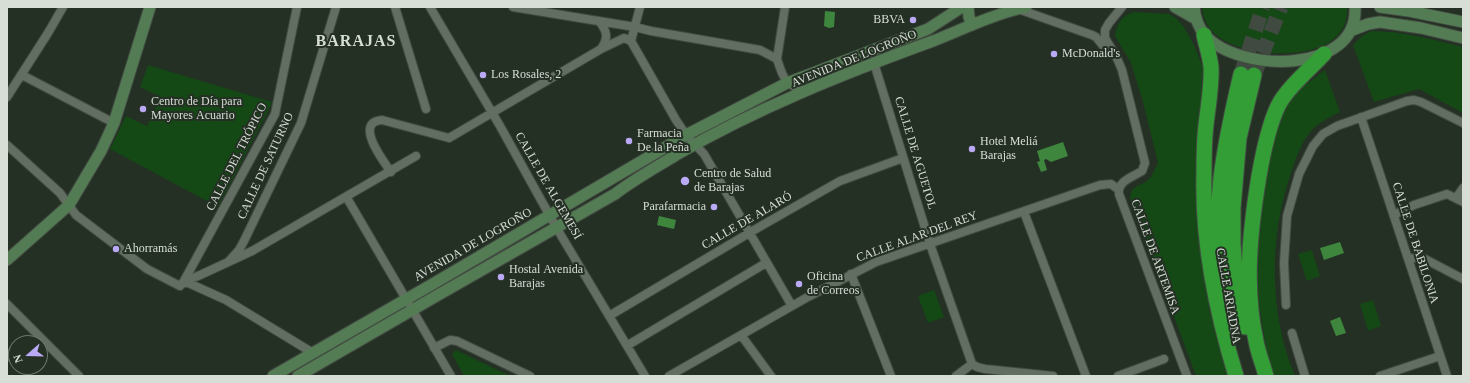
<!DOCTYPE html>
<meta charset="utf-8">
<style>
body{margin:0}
#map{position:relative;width:1470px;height:383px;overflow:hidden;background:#253025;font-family:Georgia,serif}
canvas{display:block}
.frame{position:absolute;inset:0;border:8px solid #d7ded6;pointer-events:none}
.north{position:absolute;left:8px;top:335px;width:40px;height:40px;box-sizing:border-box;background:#253025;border:1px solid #6c766c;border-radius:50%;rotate:250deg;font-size:11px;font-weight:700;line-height:16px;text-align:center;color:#d7ded6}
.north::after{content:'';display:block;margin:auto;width:14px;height:18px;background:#baaaf6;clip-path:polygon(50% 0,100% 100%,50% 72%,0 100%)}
</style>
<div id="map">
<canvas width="1470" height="383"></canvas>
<div class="frame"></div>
<div class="north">N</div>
</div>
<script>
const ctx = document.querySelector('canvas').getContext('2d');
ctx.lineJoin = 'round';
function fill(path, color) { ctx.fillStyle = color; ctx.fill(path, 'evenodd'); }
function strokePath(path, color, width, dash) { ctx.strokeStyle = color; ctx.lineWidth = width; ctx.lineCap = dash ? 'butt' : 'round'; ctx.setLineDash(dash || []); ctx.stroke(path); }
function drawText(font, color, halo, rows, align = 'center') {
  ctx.font = font + ' Georgia,serif'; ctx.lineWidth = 4; ctx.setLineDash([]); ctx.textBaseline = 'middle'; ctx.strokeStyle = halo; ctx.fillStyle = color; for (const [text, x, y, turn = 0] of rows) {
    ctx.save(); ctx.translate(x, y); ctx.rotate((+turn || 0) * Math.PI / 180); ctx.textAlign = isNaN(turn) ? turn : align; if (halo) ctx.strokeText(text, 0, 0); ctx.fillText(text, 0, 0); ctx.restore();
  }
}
fill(new Path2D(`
 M 1202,7 L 1347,7 C 1352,66 1245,61 1215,34 C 1207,27 1203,17 1202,7 Z
 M 1135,12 L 1169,14 L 1176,18 L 1184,27 L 1194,45 L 1203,67 L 1196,185 L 1202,252 L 1209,308 L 1229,376 L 1196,376 L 1130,198 C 1131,183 1143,187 1150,178 C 1153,174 1155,168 1158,163 L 1143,102 L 1131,63 L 1115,36 C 1116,24 1123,14 1135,12 Z
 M 1372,31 C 1403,31 1433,40 1463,47 L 1463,113 L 1419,89 L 1374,102 L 1353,45 L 1362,36 Z
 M 148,65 L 272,102 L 268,111 L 218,207 L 110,149 L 126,116 L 147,126 L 161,97 L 140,87 Z
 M 1325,70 L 1340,112 C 1330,117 1318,123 1310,132 C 1300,145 1295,161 1290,176 C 1272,230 1270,289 1284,344 C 1287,355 1291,366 1295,376 L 1272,376 L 1269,367 L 1256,286 L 1257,243 L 1265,180 L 1274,137 L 1287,105 L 1300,89 Z
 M 1312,250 L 1320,276 L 1307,281 L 1298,254 Z
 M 934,290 L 944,317 L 928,323 L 918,296 Z
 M 1373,300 L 1381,326 L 1368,331 L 1360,304 Z
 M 456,350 L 508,375 L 464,376 L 452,354 Z`), '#144815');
fill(new Path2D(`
 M 825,11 L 835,12 L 834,27 L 829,28 L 824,26 Z
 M 1063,142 L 1068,156 L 1051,162 L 1046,159 L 1044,160 L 1047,170 L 1041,172 L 1037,162 L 1040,161 L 1037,151 Z
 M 659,216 L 676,220 L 674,229 L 657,225 Z
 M 1340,242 L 1344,253 L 1324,260 L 1320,248 Z
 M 1340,317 L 1346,333 L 1336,336 L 1330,321 Z`), '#3e863e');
strokePath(new Path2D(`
 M 1241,74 L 1263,7
 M 1254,75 L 1281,7`), '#404a40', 15, [15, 8]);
const street = new Path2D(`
 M 395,7 L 426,109
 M 430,7 L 500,126 L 556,227 L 645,376
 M 513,7 L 635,27 L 651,31 L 760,50 L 777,59 C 784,80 784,84 806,91
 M 640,7 L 631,41 L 676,120 L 686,135 L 704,154 L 792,306
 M 1122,7 L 1109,23 L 1105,30 L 1105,38 L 1116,56 L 1122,70 L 1145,163 L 1142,171 C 1133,177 1117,181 1119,194 L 1187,376
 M 1018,9 L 1092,35 L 1096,37 L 1108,52
 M 599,21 C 607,31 609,38 601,49
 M 777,59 L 785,7
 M 874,63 L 930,244 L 972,364
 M 22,75 L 114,123
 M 7,97 L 48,33 L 63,7
 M 1361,117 L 1447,376
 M 7,145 L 60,193 L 76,215 L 147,269 L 180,286 L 184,281 L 275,114 L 297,7
 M 391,172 C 384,162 353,122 382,120 L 449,138 L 601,49 L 624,38 L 631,41
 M 347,198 L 451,376
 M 1456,198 L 1463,188
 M 1024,212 L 1086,376
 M 1394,215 L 1414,205 L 1447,194 L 1463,202
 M 1408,259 L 1421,257 L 1463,279
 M 229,261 L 239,250 L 244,241 L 301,123 L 336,7
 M 851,274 L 891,376
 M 184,281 L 198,276 L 252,251 L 416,156
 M 184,281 L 226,300 L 313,353
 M 7,304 L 79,376
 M 1286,305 L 1284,263 L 1287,216 L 1299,174 L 1313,146 L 1323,134 L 1337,126 L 1407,101 L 1414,100 L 1421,102 L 1463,123
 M 609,316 L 761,226 L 840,181 L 903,158
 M 1292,333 L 1305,376
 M 741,335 L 771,376
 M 628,345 L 766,263
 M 434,348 L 450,340 L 457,341 L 530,376
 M 7,357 L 16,348
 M 972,364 L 977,367 L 985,369 L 1053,376
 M 669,376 L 806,298 L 876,262 L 1100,185 L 1111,184 L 1119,190
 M 956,376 L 972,364
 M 1118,376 L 1164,359
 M 1380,376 L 1440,356`);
const secondary = new Path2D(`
 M 968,7 L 969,17 L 972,25
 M 1175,7 L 1196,19
 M 1194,7 C 1195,17 1198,27 1205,35 C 1238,73 1359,75 1355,7
 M 1380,7 L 1409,11 L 1463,22
 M 1350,31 L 1368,24 L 1380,22 L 1421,28 L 1463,38
 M 7,260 L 69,205 L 101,151 L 114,123 L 150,7
 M 273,376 L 431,285 L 686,135 L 787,83 L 928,29 L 962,7
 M 298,376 L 438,295 L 615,194 C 635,179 655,168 676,155 C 757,108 845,73 933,41 C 963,29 994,14 1026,7`);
const highway = new Path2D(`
 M 1204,35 C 1206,45 1210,56 1211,67 C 1212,86 1208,106 1206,125 C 1204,141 1204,157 1204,173 C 1202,241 1216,311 1236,376
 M 1226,296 C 1220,257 1216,218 1221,178 C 1225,143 1233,108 1241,74
 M 1245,327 L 1235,270 L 1233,244 L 1233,208 L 1239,138 L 1254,75
 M 1266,376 C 1263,364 1258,353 1256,341 C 1244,287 1250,230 1259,176 C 1263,153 1268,127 1278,106 C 1287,88 1310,69 1324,54`);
strokePath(street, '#424b42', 10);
strokePath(secondary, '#424b42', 13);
strokePath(highway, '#424b42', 17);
strokePath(street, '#626e61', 8);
strokePath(secondary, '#547c54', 11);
strokePath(highway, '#339d36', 15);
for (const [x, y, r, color] of [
 [913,20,4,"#baaaf6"],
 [1054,54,4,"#baaaf6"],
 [483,75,4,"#baaaf6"],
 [143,109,4,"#baaaf6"],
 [629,141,4,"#baaaf6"],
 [972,149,4,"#baaaf6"],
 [685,181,5,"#baaaf6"],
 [714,207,4,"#baaaf6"],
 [116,249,4,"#baaaf6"],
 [501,277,4,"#baaaf6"],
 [799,284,4,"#baaaf6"]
]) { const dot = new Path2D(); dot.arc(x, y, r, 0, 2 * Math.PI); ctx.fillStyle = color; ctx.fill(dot); strokePath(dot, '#253025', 1.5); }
drawText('12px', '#d7ded6', '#253025', [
 ["BBVA",905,20,"right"],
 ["McDonald's",1062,54],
 ["Los Rosales, 2",491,75],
 ["Centro de Día para",151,102],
 ["Mayores Acuario",151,116],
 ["Farmacia",637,134],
 ["De la Peña",637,148],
 ["Hotel Meliá",980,142],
 ["Barajas",980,156],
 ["Centro de Salud",694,174],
 ["de Barajas",694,188],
 ["Parafarmacia",706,207,"right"],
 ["Ahorramás",124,249],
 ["Hostal Avenida",509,270],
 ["Barajas",509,284],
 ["Oficina",807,277],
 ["de Correos",807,291]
], 'left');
drawText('12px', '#d7ded6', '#253025', [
 ["AVENIDA DE LOGROÑO",854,59,-22],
 ["CALLE DE AGUETOL",915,153,73],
 ["CALLE DEL TRÓPICO",237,157,-63],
 ["CALLE DE SATURNO",266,166,-65],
 ["CALLE DE ALGEMESÍ",548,186,60],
 ["CALLE DE ALARÓ",747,221,-30],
 ["CALLE ALAR DEL REY",917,237,-20],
 ["CALLE DE BABILONIA",1415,243,72],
 ["AVENIDA DE LOGROÑO",473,245,-30],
 ["CALLE DE ARTEMISA",1155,257,70],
 ["CALLE ARIADNA",1228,296,80]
]);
ctx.letterSpacing = '1px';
drawText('bold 16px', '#d7ded6', '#253025', [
 ["BARAJAS",356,42]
]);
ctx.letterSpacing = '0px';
</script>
